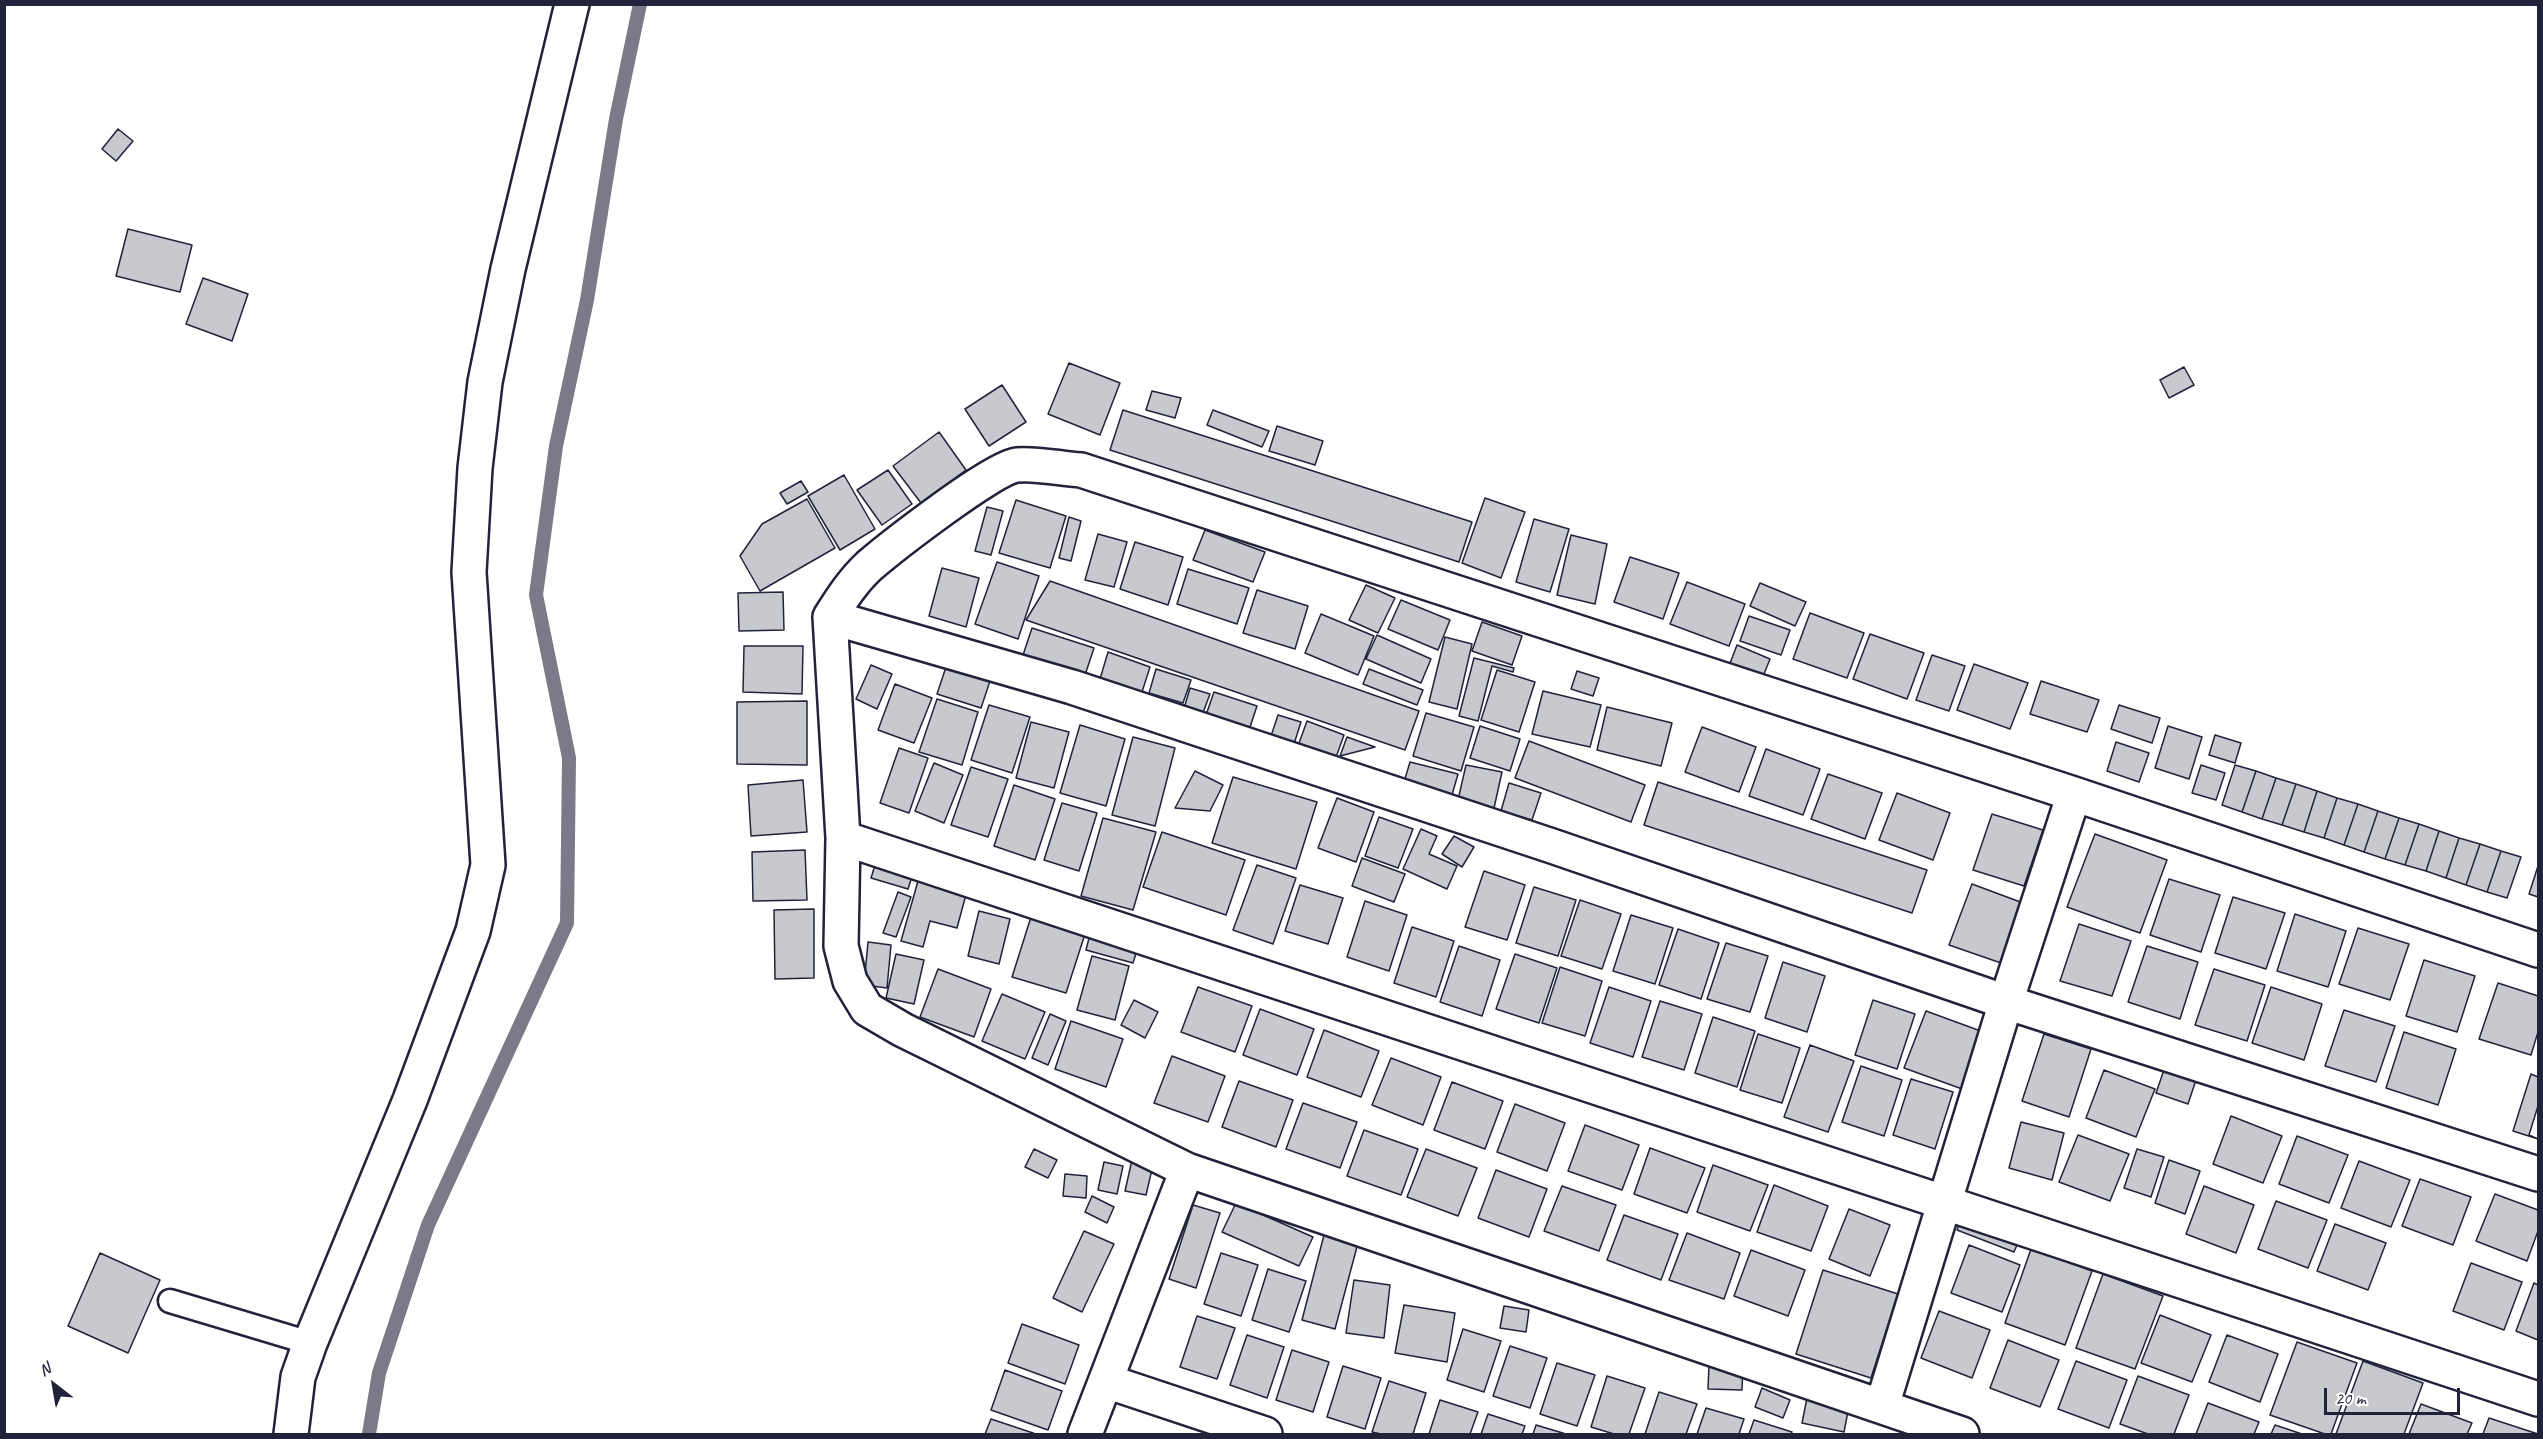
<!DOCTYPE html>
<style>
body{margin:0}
#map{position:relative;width:2543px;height:1439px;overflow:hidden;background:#fff;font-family:Caveat,sans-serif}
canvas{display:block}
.frame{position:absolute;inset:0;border:6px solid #22223b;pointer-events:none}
.north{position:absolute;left:24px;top:1355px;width:60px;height:60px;-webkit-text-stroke:4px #fff;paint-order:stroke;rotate:329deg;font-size:16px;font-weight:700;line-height:24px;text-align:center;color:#22223b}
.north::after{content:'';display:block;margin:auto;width:21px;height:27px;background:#22223b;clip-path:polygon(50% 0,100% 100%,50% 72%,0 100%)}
.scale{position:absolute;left:2324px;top:1388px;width:136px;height:27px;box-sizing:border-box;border:3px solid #22223b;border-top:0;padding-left:8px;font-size:18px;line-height:21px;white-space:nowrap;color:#22223b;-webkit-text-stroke:4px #fff;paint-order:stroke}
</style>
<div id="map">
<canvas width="2543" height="1439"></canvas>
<div class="frame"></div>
<div class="north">N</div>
<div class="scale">20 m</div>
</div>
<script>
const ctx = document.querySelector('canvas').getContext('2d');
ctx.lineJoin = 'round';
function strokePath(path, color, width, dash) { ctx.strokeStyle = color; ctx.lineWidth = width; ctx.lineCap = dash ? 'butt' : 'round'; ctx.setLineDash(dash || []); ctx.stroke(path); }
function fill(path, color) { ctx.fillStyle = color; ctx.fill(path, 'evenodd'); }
strokePath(new Path2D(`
 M 369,1434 L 379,1373 L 428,1225 L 567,923 L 569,758 L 536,595 L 556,446 L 587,300 L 616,119 L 640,4`), '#7a7a88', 14);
const building = new Path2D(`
 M 118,129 L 133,141 L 116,161 L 102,149 Z
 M 128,229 L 192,245 L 180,292 L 116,276 Z
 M 203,278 L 248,294 L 232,341 L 186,324 Z
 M 1069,363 L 1120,383 L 1100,435 L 1048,414 Z
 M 2184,367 L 2194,385 L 2169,398 L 2160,380 Z
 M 1002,385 L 1026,422 L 989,446 L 965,409 Z
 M 1152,391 L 1181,398 L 1175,418 L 1146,410 Z
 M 1123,410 L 1472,522 L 1459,562 L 1110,450 Z
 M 1213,410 L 1269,431 L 1262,447 L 1207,425 Z
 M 1277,426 L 1323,441 L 1315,465 L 1269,451 Z
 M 939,432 L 966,470 L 921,503 L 893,466 Z
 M 888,470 L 912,504 L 882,525 L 857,490 Z
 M 844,475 L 875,529 L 840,550 L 808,496 Z
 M 801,481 L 808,492 L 787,504 L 780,493 Z
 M 1485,498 L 1525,512 L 1501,578 L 1462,563 Z
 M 807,499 L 835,548 L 760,591 L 740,556 L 762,524 Z
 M 1016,500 L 1066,516 L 1050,568 L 999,553 Z
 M 987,507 L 1003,511 L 991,555 L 975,551 Z
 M 1069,517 L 1081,521 L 1071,561 L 1059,558 Z
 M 1534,519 L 1569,529 L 1550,592 L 1516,582 Z
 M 1205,530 L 1265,552 L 1253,582 L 1193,560 Z
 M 1098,534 L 1127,542 L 1114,587 L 1085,580 Z
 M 1571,535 L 1607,544 L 1595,604 L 1557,595 Z
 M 1135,542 L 1183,557 L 1168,605 L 1120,589 Z
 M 1630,557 L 1679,573 L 1663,619 L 1614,602 Z
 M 997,562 L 1039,576 L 1018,639 L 975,624 Z
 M 942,568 L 979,578 L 966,627 L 929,616 Z
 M 1188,569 L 1249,588 L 1237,624 L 1177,604 Z
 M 1050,581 L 1419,711 L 1405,750 L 1026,620 Z
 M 1687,582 L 1745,604 L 1729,646 L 1670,624 Z
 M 1760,583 L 1806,602 L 1795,626 L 1750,606 Z
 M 1366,585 L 1395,598 L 1378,633 L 1349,620 Z
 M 1257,590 L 1308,606 L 1295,649 L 1243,633 Z
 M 783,592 L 784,630 L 739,631 L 738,593 Z
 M 1401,600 L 1450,620 L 1438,650 L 1388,629 Z
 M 1810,613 L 1864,633 L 1847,678 L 1793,659 Z
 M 1321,614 L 1374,636 L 1358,675 L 1305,653 Z
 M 1749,616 L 1790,630 L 1781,655 L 1740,641 Z
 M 1482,622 L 1522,636 L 1512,665 L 1472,651 Z
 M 1032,628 L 1094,648 L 1085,675 L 1023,655 Z
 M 1870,634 L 1924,653 L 1907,699 L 1853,679 Z
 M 1377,635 L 1431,659 L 1421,683 L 1366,659 Z
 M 1445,637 L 1472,644 L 1457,709 L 1429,702 Z
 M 1737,645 L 1770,659 L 1762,679 L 1729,666 Z
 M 744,646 L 803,646 L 802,694 L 743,692 Z
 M 1108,652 L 1150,667 L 1142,692 L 1100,679 Z
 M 1932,655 L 1965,666 L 1949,711 L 1916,700 Z
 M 1474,658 L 1514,668 L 1513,672 L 1492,666 L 1478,721 L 1459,716 Z
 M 1974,664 L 2028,683 L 2010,729 L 1957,710 Z
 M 871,665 L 892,674 L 877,709 L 856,699 Z
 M 946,667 L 990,681 L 981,708 L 937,694 Z
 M 1156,669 L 1191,680 L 1183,703 L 1149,693 Z
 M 1369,669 L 1423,690 L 1417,705 L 1363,684 Z
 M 1497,670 L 1535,682 L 1519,732 L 1481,720 Z
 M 1577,671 L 1599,678 L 1593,696 L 1571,689 Z
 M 2041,681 L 2099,700 L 2087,732 L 2030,714 Z
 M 895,684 L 932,698 L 914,743 L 878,730 Z
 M 1190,688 L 1210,694 L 1201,718 L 1183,712 Z
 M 1543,691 L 1601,705 L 1590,747 L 1532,734 Z
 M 1214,692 L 1257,706 L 1249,730 L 1206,715 Z
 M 937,699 L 978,712 L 962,765 L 919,752 Z
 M 807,701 L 807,765 L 737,764 L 737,702 Z
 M 989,705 L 1030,717 L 1012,773 L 971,760 Z
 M 2119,705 L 2160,718 L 2152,743 L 2111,729 Z
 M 1607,707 L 1672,723 L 1661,766 L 1597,750 Z
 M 1426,713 L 1474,727 L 1461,771 L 1413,756 Z
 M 1278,715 L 1301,722 L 1294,744 L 1271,736 Z
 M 1307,721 L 1344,735 L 1335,760 L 1298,746 Z
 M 1031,722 L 1069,732 L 1054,788 L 1016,778 Z
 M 1080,725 L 1125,739 L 1106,806 L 1060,793 Z
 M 1480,726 L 1520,739 L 1510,771 L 1470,758 Z
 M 2168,726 L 2202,737 L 2189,779 L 2155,768 Z
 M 1702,727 L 1756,747 L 1739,792 L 1685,772 Z
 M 2215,735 L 2241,743 L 2235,763 L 2209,755 Z
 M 1133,737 L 1175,748 L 1155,826 L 1112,815 Z
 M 1347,737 L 1375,747 L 1340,756 Z
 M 1529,741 L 1645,785 L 1631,822 L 1515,778 Z
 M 2116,742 L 2149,753 L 2139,782 L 2107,771 Z
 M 899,748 L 928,758 L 909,813 L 880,803 Z
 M 1766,749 L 1820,769 L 1803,815 L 1749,796 Z
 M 1410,762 L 1458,774 L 1452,795 L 1404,782 Z
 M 934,763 L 963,775 L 944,823 L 915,811 Z
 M 1466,765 L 1502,772 L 1494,808 L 1458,800 Z
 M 2201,765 L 2225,773 L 2216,800 L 2192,793 Z
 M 2235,765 L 2256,771 L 2242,812 L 2222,805 Z
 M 971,767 L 1008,779 L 988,837 L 951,825 Z
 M 1195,771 L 1223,785 L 1210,811 L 1175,808 Z
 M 2256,771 L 2276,778 L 2262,819 L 2242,812 Z
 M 1828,774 L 1882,793 L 1865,839 L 1811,819 Z
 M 1233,777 L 1317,802 L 1296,869 L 1212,843 Z
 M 2276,778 L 2296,784 L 2282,825 L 2262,819 Z
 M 803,780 L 807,832 L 751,836 L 748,785 Z
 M 1658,782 L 1927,870 L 1912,913 L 1644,825 Z
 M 1509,783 L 1541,793 L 1532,820 L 1501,811 Z
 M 2296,784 L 2317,791 L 2304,832 L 2282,825 Z
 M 1014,785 L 1055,799 L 1035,860 L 994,846 Z
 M 2317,791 L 2337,798 L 2324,838 L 2304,832 Z
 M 1897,793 L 1950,813 L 1933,860 L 1879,840 Z
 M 1337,798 L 1374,812 L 1356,862 L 1318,848 Z
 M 2337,798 L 2358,804 L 2344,845 L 2324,838 Z
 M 1062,803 L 1097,813 L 1079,871 L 1044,860 Z
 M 2358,804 L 2378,811 L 2364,852 L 2344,845 Z
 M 2378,811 L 2399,818 L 2385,859 L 2364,852 Z
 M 1992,814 L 2043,830 L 2024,886 L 1973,870 Z
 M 1379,817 L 1413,829 L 1398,868 L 1365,856 Z
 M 1103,818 L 1156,832 L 1133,910 L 1081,896 Z
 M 2399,818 L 2419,824 L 2405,865 L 2385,859 Z
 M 2419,824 L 2439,831 L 2426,871 L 2405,865 Z
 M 1421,829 L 1437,836 L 1429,854 L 1457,866 L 1447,889 L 1403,869 Z
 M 2439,831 L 2459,838 L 2446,878 L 2426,871 Z
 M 1162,832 L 1245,860 L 1226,915 L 1143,887 Z
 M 2095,834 L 2167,860 L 2140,933 L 2067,907 Z
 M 1454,836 L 1474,847 L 1462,867 L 1442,854 Z
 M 2459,838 L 2480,844 L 2466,885 L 2446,878 Z
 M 2480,844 L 2501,851 L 2487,892 L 2466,885 Z
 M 805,850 L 807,900 L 753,901 L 752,852 Z
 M 2501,851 L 2521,857 L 2507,898 L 2487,892 Z
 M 1362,858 L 1405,874 L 1394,902 L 1352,886 Z
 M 876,862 L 913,873 L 908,889 L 871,878 Z
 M 1257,865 L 1296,878 L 1273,944 L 1233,930 Z
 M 2538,866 L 2538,897 L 2529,894 Z
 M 1484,871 L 1525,885 L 1507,940 L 1465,927 Z
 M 920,874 L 968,887 L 957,928 L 930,921 L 923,947 L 901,941 Z
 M 2169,879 L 2220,895 L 2201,952 L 2150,935 Z
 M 1972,884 L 2023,903 L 2001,963 L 1949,945 Z
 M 1300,885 L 1343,898 L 1328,944 L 1285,931 Z
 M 1534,887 L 1576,900 L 1558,956 L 1516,943 Z
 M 898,892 L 911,897 L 896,937 L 883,933 Z
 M 2233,897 L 2285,913 L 2266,969 L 2215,953 Z
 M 1580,900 L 1621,914 L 1602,969 L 1561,956 Z
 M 1365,901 L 1407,915 L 1389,971 L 1347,957 Z
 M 814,909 L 814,978 L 775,979 L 774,910 Z
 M 979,911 L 1010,919 L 999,964 L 968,956 Z
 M 2295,914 L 2346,931 L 2328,987 L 2277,971 Z
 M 1631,915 L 1673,928 L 1655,984 L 1613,971 Z
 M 1031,917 L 1085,934 L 1066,993 L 1012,977 Z
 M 2079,924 L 2131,941 L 2112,996 L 2060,981 Z
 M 1412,927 L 1454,941 L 1436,997 L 1394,983 Z
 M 2358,928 L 2409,944 L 2390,1000 L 2339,984 Z
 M 1678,929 L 1719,943 L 1701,999 L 1659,985 Z
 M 1090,934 L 1138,947 L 1133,963 L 1086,950 Z
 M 868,942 L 891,945 L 887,988 L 864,985 Z
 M 1726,943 L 1768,956 L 1750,1012 L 1707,999 Z
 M 1459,946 L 1500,960 L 1482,1016 L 1440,1002 Z
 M 2147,946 L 2198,962 L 2180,1019 L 2128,1002 Z
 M 896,954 L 924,960 L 914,1004 L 886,998 Z
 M 1515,954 L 1557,968 L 1539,1023 L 1496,1009 Z
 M 1092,956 L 1129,966 L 1115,1020 L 1077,1010 Z
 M 2424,960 L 2475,976 L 2457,1032 L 2406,1016 Z
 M 1783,962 L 1825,976 L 1807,1032 L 1765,1018 Z
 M 1560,967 L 1602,981 L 1585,1036 L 1542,1023 Z
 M 938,969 L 991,989 L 974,1037 L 920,1017 Z
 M 2214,969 L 2265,985 L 2247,1041 L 2195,1025 Z
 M 2498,983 L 2538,996 L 2538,1032 L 2531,1055 L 2479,1039 Z
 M 1198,987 L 1252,1006 L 1235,1052 L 1181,1032 Z
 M 1609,987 L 1651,1001 L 1633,1057 L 1590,1043 Z
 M 2271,987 L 2322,1004 L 2304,1060 L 2252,1043 Z
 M 1002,994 L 1045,1012 L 1025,1059 L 982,1041 Z
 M 1134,1000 L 1158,1012 L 1145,1038 L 1121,1025 Z
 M 1873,1000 L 1915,1014 L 1897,1069 L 1855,1055 Z
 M 1660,1001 L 1702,1014 L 1684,1070 L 1642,1057 Z
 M 1260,1009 L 1314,1029 L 1297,1075 L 1243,1055 Z
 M 2344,1010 L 2395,1026 L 2376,1082 L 2325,1066 Z
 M 1926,1011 L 1986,1033 L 1965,1090 L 1904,1068 Z
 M 1050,1014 L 1066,1021 L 1048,1065 L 1032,1058 Z
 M 1713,1017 L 1755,1031 L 1737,1087 L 1695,1073 Z
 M 1071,1021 L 1123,1039 L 1106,1087 L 1055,1069 Z
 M 1324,1030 L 1379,1051 L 1361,1097 L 1307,1077 Z
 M 2404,1032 L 2456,1049 L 2438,1105 L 2386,1088 Z
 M 1758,1034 L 1800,1048 L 1782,1103 L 1740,1090 Z
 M 2044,1034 L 2091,1049 L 2069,1117 L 2022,1101 Z
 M 1810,1045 L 1854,1061 L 1828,1132 L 1784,1117 Z
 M 1172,1056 L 1225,1076 L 1208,1122 L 1154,1103 Z
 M 1391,1058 L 1441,1077 L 1423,1125 L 1372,1105 Z
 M 2166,1064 L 2198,1074 L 2188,1104 L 2156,1093 Z
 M 1861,1066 L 1902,1080 L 1884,1136 L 1842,1122 Z
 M 2104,1070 L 2155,1089 L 2136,1137 L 2086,1118 Z
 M 2531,1074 L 2538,1077 L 2538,1139 L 2513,1131 Z
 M 1911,1079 L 1953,1092 L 1935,1149 L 1893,1135 Z
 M 1239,1081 L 1293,1100 L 1276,1147 L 1222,1127 Z
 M 1452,1082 L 1503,1101 L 1485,1149 L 1434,1130 Z
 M 1303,1103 L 1357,1122 L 1340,1168 L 1286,1149 Z
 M 1515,1104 L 1565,1123 L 1547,1171 L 1497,1152 Z
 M 2538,1106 L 2538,1139 L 2529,1135 Z
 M 2231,1116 L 2282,1136 L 2263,1183 L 2213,1164 Z
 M 2021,1122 L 2064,1133 L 2052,1180 L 2009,1168 Z
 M 1585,1125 L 1639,1145 L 1622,1190 L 1568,1171 Z
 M 1364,1130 L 1418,1149 L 1401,1195 L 1347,1176 Z
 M 2078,1135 L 2129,1154 L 2110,1201 L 2059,1182 Z
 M 2297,1136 L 2348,1155 L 2329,1203 L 2279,1184 Z
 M 1650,1148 L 1705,1168 L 1687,1213 L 1634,1194 Z
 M 1034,1149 L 1057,1160 L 1048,1178 L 1025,1167 Z
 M 1426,1149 L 1477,1168 L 1458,1216 L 1407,1197 Z
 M 2137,1149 L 2164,1157 L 2151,1197 L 2124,1188 Z
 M 1132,1160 L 1153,1165 L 1146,1195 L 1125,1191 Z
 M 2169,1160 L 2200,1171 L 2185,1214 L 2155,1203 Z
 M 2359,1161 L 2410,1180 L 2391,1227 L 2341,1208 Z
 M 1104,1162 L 1123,1166 L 1117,1194 L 1098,1190 Z
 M 1713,1165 L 1768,1185 L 1750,1231 L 1697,1212 Z
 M 1496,1170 L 1547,1189 L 1529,1237 L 1478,1218 Z
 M 1065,1174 L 1087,1176 L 1086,1198 L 1063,1196 Z
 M 2420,1179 L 2471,1197 L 2453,1245 L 2402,1226 Z
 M 1774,1185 L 1828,1206 L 1811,1251 L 1757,1232 Z
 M 1562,1186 L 1616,1205 L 1599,1251 L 1544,1231 Z
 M 2204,1186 L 2254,1205 L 2236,1253 L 2186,1234 Z
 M 2495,1194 L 2538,1210 L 2538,1231 L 2527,1261 L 2476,1241 Z
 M 1092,1196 L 1114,1207 L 1107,1223 L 1085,1212 Z
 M 1970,1198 L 2027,1222 L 2014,1252 L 1957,1230 Z
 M 2276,1201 L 2327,1220 L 2308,1268 L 2258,1249 Z
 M 1236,1203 L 1313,1237 L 1299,1266 L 1222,1232 Z
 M 1193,1205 L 1220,1213 L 1196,1288 L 1169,1279 Z
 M 1849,1209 L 1890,1225 L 1870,1276 L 1829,1259 Z
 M 1624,1215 L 1678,1234 L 1661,1280 L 1607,1260 Z
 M 2335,1224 L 2386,1243 L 2368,1290 L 2317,1271 Z
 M 1084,1231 L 1114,1244 L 1082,1312 L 1053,1298 Z
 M 1687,1233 L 1740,1253 L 1724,1299 L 1669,1280 Z
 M 1324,1235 L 1358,1243 L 1335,1329 L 1302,1320 Z
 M 1969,1245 L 2020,1265 L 2002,1312 L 1951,1293 Z
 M 2031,1249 L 2092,1271 L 2065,1345 L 2005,1323 Z
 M 1751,1250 L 1805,1270 L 1788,1316 L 1734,1296 Z
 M 100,1253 L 160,1280 L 128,1353 L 68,1326 Z
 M 1221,1253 L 1258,1265 L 1241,1316 L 1204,1304 Z
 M 2471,1263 L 2522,1282 L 2504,1330 L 2453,1311 Z
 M 1268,1269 L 1306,1281 L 1289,1332 L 1252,1320 Z
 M 1823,1270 L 1898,1294 L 1871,1378 L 1796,1354 Z
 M 2103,1274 L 2163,1296 L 2135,1369 L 2076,1348 Z
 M 1354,1280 L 1390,1285 L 1384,1338 L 1346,1333 Z
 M 2534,1283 L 2538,1285 L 2538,1340 L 2516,1331 Z
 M 1404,1305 L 1455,1313 L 1447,1362 L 1395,1353 Z
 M 1504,1306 L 1529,1310 L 1526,1332 L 1500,1328 Z
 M 1939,1311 L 1990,1330 L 1972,1378 L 1921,1358 Z
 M 2160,1315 L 2211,1335 L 2192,1382 L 2141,1363 Z
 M 1197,1316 L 1235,1328 L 1217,1379 L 1180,1367 Z
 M 1022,1324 L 1079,1345 L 1065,1384 L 1008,1363 Z
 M 1463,1329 L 1501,1341 L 1484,1392 L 1447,1380 Z
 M 1247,1335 L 1284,1347 L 1267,1398 L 1230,1385 Z
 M 2227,1335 L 2278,1354 L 2260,1402 L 2209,1382 Z
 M 2008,1340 L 2059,1360 L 2040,1407 L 1990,1388 Z
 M 2297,1342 L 2357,1363 L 2331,1434 L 2325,1434 L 2270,1415 Z
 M 1510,1346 L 1547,1358 L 1530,1408 L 1493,1396 Z
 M 1292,1350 L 1329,1362 L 1313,1412 L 1276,1400 Z
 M 2076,1361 L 2127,1380 L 2109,1428 L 2058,1409 Z
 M 2363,1361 L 2423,1383 L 2404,1434 L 2336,1434 Z
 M 1557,1363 L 1595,1375 L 1577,1426 L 1540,1414 Z
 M 1709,1364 L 1743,1364 L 1742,1390 L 1708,1389 Z
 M 1343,1366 L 1381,1378 L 1365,1429 L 1327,1417 Z
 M 1005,1370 L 1062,1391 L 1048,1430 L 991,1410 Z
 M 1607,1376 L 1645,1388 L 1629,1434 L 1614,1434 L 1591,1427 Z
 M 2138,1376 L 2189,1395 L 2174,1434 L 2148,1434 L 2120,1424 Z
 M 1389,1381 L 1426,1393 L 1413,1434 L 1381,1434 L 1372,1432 Z
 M 1762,1388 L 1790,1400 L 1783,1418 L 1755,1407 Z
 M 1659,1392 L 1697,1404 L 1686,1434 L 1645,1434 Z
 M 1807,1398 L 1849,1406 L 1844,1432 L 1802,1423 Z
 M 1440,1400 L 1478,1412 L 1470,1434 L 1429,1434 Z
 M 2208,1403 L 2259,1422 L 2254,1434 L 2196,1434 Z
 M 2421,1404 L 2472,1423 L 2467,1434 L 2409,1434 Z
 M 1706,1408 L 1744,1419 L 1739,1434 L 1697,1434 Z
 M 1488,1414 L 1525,1426 L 1522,1434 L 1481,1434 Z
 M 2489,1418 L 2538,1434 L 2483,1434 Z
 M 991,1419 L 1036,1434 L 985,1434 Z
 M 1754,1420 L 1792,1432 L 1791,1434 L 1749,1434 Z
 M 1536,1425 L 1566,1434 L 1533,1434 Z
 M 2275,1425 L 2302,1434 L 2271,1434 Z`);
fill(building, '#c8c8cf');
strokePath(building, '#22223b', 1.5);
const service = new Path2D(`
 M 170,1301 L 310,1343`);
const minor = new Path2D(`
 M 830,617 L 1072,687 L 1552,846 L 2006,1002 L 2538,1174
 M 843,838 L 2538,1399
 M 1106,1381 L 1265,1434
 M 1882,1406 L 2006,1002 L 2074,794
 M 291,1434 L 298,1377 L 310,1343 L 410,1100 L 473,931 L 488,865 L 469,572 L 475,468 L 485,382 L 508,269 L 572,4
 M 1085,1434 L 1187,1170
 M 1962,1434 L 1187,1170 L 903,1030 L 867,1009 L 850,981 L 841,946 L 843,838 L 830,617 C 842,598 853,581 869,566 C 890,548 995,466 1017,465 C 1037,463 1061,469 1081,470 L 2074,794 L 2538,950`);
strokePath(service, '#22223b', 27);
strokePath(minor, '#22223b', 38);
strokePath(service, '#fff', 22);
strokePath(minor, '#fff', 33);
</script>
